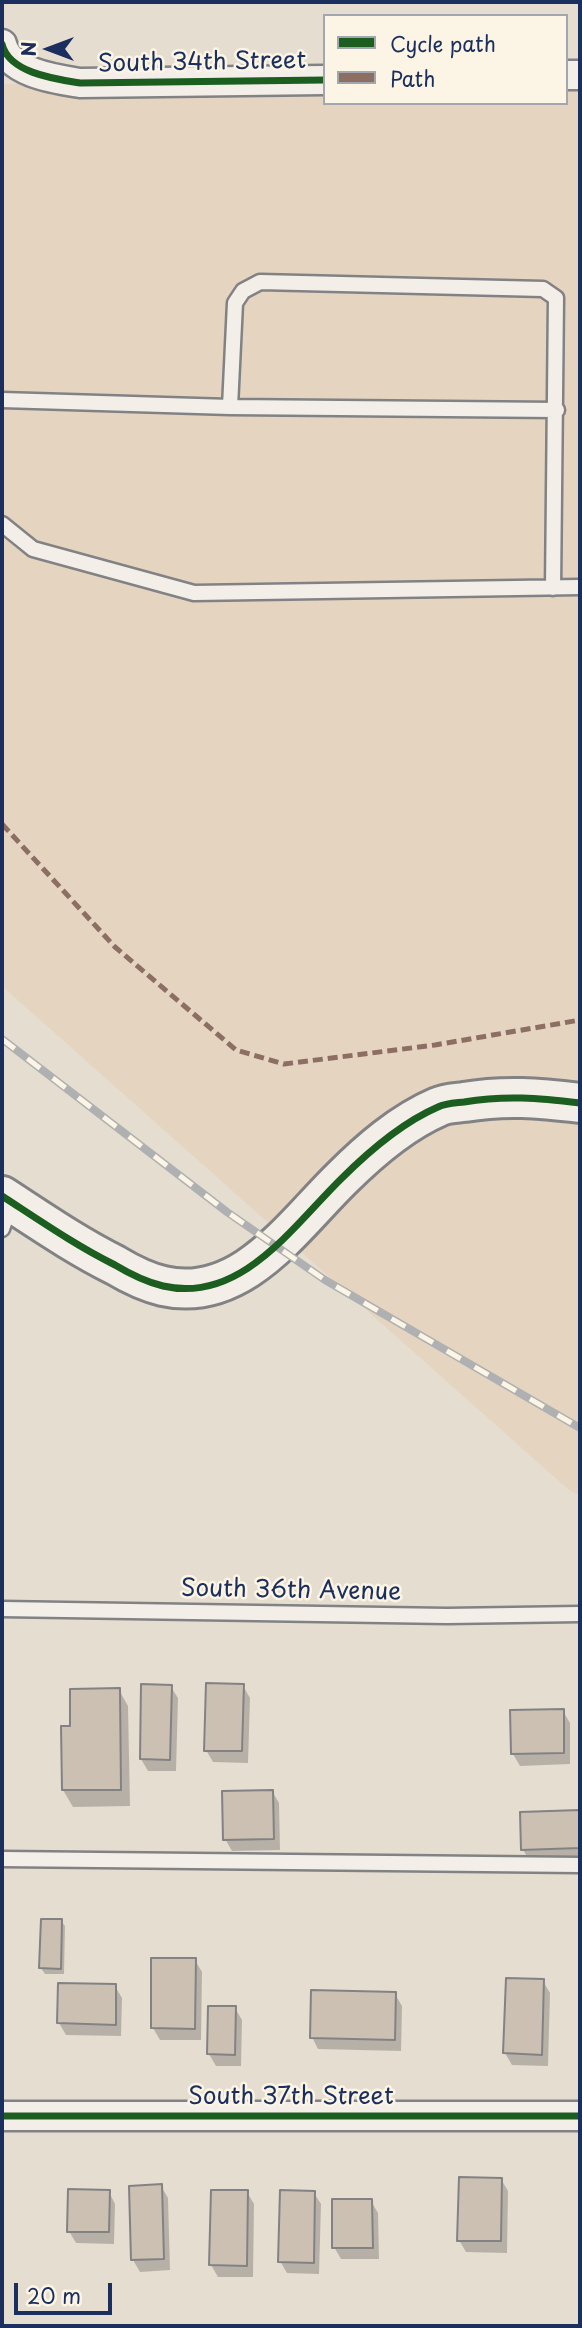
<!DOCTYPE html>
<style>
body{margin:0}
#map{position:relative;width:582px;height:2328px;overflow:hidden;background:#e5ddd0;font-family:"Playpen Sans",sans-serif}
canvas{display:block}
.frame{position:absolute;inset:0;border:4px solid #1b2f5e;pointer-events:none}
.legend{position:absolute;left:323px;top:14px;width:245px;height:91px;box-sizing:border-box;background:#fcf5e5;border:2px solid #a2a6af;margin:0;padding:9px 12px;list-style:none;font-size:21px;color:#1b2f5e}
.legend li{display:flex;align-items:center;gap:14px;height:35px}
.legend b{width:35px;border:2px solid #a2a6af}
.north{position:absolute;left:14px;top:14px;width:70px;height:70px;-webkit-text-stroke:5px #fcf5e5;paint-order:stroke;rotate:270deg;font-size:19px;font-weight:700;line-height:28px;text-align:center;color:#1b2f5e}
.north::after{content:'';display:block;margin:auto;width:24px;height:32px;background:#1b2f5e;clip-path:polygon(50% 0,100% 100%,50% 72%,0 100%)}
.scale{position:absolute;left:14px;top:2283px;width:98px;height:32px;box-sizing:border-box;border:4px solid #1b2f5e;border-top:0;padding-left:9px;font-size:21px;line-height:24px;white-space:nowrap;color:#1b2f5e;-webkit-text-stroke:5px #fcf5e5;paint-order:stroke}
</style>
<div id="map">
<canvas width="582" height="2328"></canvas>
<div class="frame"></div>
<ul class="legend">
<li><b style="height:9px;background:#1b5e20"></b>Cycle path</li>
<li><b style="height:9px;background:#8d6e63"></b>Path</li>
</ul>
<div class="north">N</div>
<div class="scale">20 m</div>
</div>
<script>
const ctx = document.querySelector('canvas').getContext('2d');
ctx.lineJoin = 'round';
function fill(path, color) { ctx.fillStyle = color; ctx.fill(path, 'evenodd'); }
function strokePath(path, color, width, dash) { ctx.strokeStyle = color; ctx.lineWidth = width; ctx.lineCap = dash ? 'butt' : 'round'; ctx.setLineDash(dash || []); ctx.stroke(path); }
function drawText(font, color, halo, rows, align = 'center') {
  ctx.font = font + ' "Playpen Sans",sans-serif'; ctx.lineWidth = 5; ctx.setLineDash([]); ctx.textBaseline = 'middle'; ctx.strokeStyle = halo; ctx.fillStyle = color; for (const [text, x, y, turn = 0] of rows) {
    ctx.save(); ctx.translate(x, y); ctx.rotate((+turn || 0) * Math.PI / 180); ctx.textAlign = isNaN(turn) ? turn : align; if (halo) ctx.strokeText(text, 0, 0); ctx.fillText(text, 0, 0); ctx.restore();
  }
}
fill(new Path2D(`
 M 566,78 L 580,78 L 580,1496 L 569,1490 L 2,986 L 2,84 L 325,82 L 325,103 L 566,103 Z`), '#e5d5c0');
fill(new Path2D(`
 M 243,1686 L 250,1698 L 248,1763 L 213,1762 L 206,1750 Z
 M 171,1687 L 178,1698 L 176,1771 L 148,1771 L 141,1759 Z
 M 119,1690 L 128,1706 L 130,1806 L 73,1807 L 63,1790 L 72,1727 Z
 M 563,1711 L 570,1723 L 570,1764 L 520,1766 L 513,1754 Z
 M 272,1791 L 279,1803 L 280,1850 L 232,1851 L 225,1839 Z
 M 580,1812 L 580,1859 L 530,1861 L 523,1850 L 522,1814 Z
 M 61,1921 L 65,1926 L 64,1974 L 45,1974 L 41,1968 Z
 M 195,1960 L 202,1972 L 201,2040 L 160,2040 L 153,2028 Z
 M 543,1981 L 550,1993 L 548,2066 L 512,2065 L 505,2053 Z
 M 115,1986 L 122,1998 L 121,2036 L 66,2035 L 59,2023 Z
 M 395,1994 L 402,2006 L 401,2051 L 318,2049 L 312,2037 Z
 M 235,2008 L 242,2020 L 241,2066 L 216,2066 L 209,2054 Z
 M 501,2179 L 508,2191 L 507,2253 L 466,2252 L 459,2240 Z
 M 161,2186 L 168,2198 L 170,2270 L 140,2272 L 133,2260 Z
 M 109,2192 L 115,2204 L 114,2244 L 76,2243 L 69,2231 Z
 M 247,2192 L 254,2204 L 253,2277 L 218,2277 L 211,2265 Z
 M 314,2193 L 321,2204 L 319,2274 L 287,2273 L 280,2261 Z
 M 371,2201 L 378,2213 L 379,2259 L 341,2259 L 334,2247 Z`), '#0003');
const building = new Path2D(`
 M 206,1683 L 244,1684 L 242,1751 L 204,1751 Z
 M 141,1684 L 172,1685 L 170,1760 L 140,1759 Z
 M 120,1688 L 121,1790 L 62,1790 L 61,1726 L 70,1726 L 70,1689 Z
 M 564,1709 L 564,1753 L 511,1754 L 510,1710 Z
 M 273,1790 L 274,1839 L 223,1840 L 222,1791 Z
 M 580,1810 L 580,1848 L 521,1850 L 520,1812 Z
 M 41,1919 L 62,1919 L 61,1969 L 39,1968 Z
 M 151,1958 L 196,1958 L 195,2029 L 151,2028 Z
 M 506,1978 L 544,1979 L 542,2055 L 503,2053 Z
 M 58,1983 L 116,1984 L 116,2025 L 57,2023 Z
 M 311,1990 L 396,1992 L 395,2040 L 310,2038 Z
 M 208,2006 L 236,2006 L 235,2055 L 207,2054 Z
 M 459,2177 L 502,2178 L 501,2241 L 457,2241 Z
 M 162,2184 L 164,2259 L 131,2260 L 129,2186 Z
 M 68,2189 L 110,2190 L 109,2232 L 67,2232 Z
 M 211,2190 L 248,2190 L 247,2266 L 209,2265 Z
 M 280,2190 L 315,2191 L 314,2263 L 278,2262 Z
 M 332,2199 L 372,2199 L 373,2248 L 332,2248 Z`);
fill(building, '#cbc0b2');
strokePath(building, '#828285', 2);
const lane = new Path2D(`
 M 2,400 L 230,407 L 557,410
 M 230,407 L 235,303 L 243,291 L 260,282 L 543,289 L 556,298 L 553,588
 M 2,524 L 33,549 L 194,593 L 580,587
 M 2,1229 L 11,1203
 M 2,1609 L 447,1616 L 580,1614
 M 2,1859 L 580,1865`);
const street = new Path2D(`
 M 2,44 C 9,73 55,79 80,83 L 325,80
 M 566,75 L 580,75
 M 2,2116 L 580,2116`);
const secondary = new Path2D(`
 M 2,1196 C 39,1220 75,1245 115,1265 C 130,1274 146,1282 163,1286 C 241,1304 293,1226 341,1179 C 369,1151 401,1123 438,1107 C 446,1103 456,1103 464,1102 C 505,1095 539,1098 580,1103`);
strokePath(lane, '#828285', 19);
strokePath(street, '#828285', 33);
strokePath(secondary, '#828285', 44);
strokePath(lane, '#f3efe8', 14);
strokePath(street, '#f3efe8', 28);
strokePath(secondary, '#f3efe8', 38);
const rail = new Path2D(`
 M 2,1039 L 227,1212 L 325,1280 L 580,1428`);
strokePath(rail, '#afb0b1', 8);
strokePath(rail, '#fcf5e5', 5, [16]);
strokePath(new Path2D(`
 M 2,824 L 115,947 L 236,1050 L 284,1064 L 435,1045 L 580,1020`), '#8d6e63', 5, [10, 5]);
strokePath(new Path2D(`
 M 2,44 C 9,73 55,79 80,83 L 325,80
 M 2,1196 C 39,1220 75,1245 115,1265 C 130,1274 146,1282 163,1286 C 241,1304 293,1226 341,1179 C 369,1151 401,1123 438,1107 C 446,1103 456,1103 464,1102 C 505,1095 539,1098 580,1103
 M 2,2116 L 580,2116`), '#1b5e20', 7);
drawText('24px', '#1b2f5e', '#fcf5e5', [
 ["South 34th Street",202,63,-1],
 ["South 36th Avenue",291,1591,1],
 ["South 37th Street",291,2097]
]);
</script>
